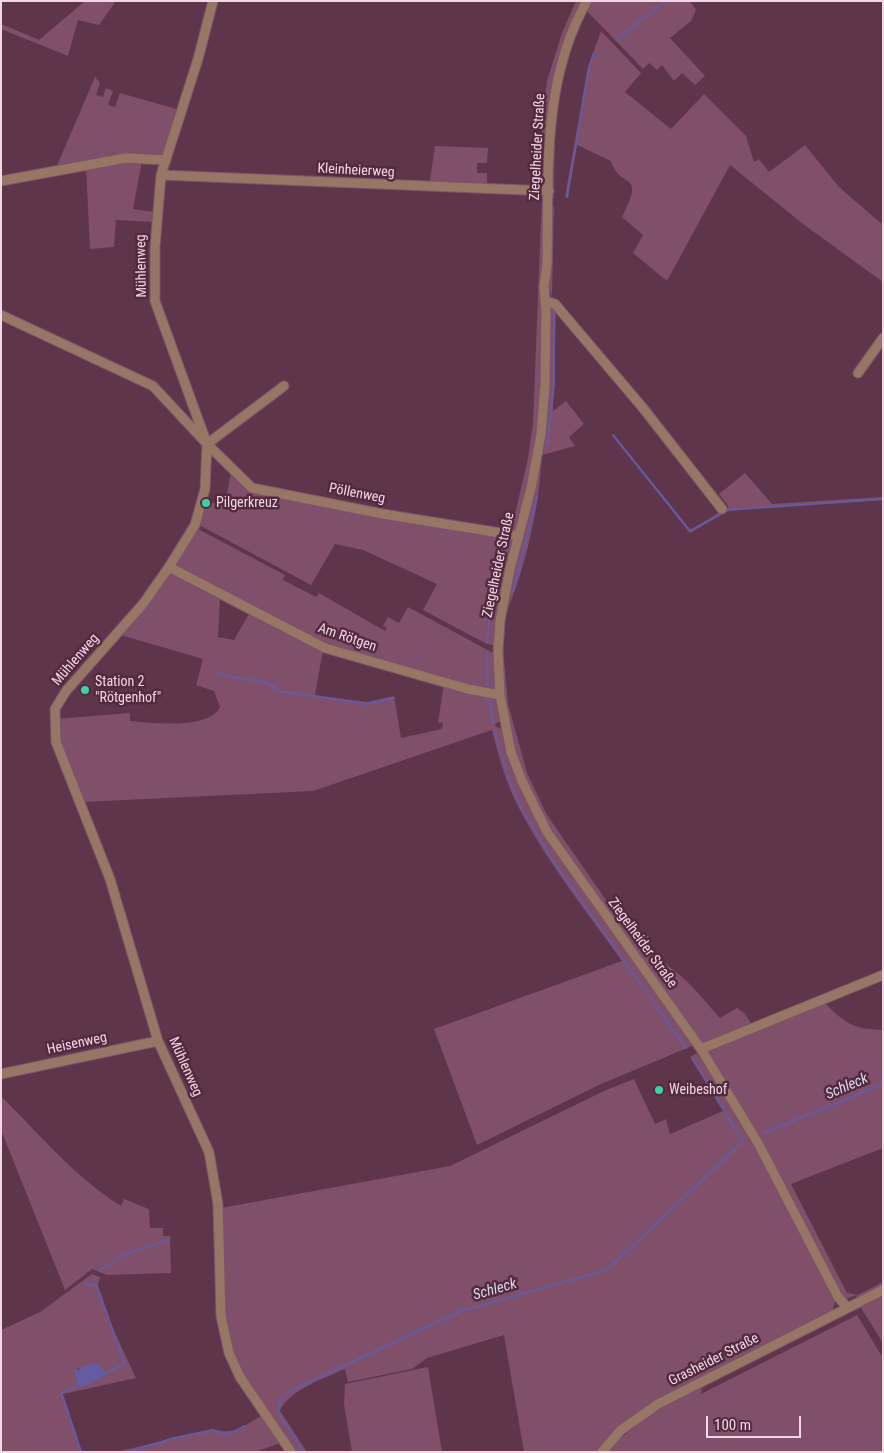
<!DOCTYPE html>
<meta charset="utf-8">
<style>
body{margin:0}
#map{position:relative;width:884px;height:1453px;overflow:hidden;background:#5f354b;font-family:"Roboto Condensed",sans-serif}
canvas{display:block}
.frame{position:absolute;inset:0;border:2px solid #f2d7e4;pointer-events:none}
.scale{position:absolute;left:706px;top:1416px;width:95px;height:22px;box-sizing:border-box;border:2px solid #f2d7e4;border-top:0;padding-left:6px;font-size:15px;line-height:18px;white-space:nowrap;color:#f2d7e4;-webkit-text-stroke:4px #532a40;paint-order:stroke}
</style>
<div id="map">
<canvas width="884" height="1453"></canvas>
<div class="frame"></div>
<div class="scale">100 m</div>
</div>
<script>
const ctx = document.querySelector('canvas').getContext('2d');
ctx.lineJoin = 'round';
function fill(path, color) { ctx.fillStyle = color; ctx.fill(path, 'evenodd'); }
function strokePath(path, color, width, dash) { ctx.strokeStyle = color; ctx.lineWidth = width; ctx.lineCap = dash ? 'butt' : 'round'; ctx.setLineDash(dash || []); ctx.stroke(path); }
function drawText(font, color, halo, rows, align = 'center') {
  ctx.font = font + ' "Roboto Condensed",sans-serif'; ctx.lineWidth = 5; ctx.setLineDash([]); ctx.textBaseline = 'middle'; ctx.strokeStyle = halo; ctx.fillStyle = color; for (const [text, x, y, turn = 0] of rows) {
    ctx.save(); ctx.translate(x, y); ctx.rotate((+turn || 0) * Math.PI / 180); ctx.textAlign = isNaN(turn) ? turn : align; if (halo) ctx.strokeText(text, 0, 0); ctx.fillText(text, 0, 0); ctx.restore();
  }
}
fill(new Path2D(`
 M 85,1 L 116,1 L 99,25 L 78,20 L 68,56 L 1,29 L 1,24 L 39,40 Z
 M 576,1 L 584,1 L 561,53 L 546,187 L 542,190 L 542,122 L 547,81 L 562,33 Z
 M 590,1 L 690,1 L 696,10 L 691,21 L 670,38 L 705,76 L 695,85 L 682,73 L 674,81 L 662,65 L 657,70 L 649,63 L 643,69 L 587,11 C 553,67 555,137 554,199 L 551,199 L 554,110 L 566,58 Z
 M 601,31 L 641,73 L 625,92 L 671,129 L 704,94 L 746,136 L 754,162 L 759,159 L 769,172 L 805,145 L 839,187 L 883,225 L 883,282 L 803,224 L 730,165 L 667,281 L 633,253 L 643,235 L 622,217 C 647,169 620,191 611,161 L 577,145 L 568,198 L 565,197 L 588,67 Z
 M 95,77 L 100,83 L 96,95 L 103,97 L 106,88 L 113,91 L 108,105 L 115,107 L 120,93 L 180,110 L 164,158 L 56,168 Z
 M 435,146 L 488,148 L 487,163 L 477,163 L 477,173 L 487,173 L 487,188 L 429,186 Z
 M 142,161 L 133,209 L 154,212 L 153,222 L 116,220 L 114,247 L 90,249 L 86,166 Z
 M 542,194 L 546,197 L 541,398 L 535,453 L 517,531 L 511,532 L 528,458 L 533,424 Z
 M 554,206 L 552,297 L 548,285 L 551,208 Z
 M 550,306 L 556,309 L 553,411 L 566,401 L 584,424 L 569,437 L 575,446 L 542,455 C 539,507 527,563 507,611 L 505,608 L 530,503 Z
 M 613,434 L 690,530 L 722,511 L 723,514 L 690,533 L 612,435 Z
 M 231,472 L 250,492 L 509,538 L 514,541 L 496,646 L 485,643 L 423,610 L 437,584 L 363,550 L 335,544 L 311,585 L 201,526 L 199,523 L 205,501 L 225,505 Z
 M 745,473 L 772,504 L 883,497 L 883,500 L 731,510 L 727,512 L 725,509 L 729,507 L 719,494 Z
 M 196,528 L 285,575 L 283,580 L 316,597 L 319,593 L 385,631 L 387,628 L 383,626 L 388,617 L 399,623 L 408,607 L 495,654 L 496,689 L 490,691 L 328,648 L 173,566 Z
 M 169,572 L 220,596 L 218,637 L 234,640 L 250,612 L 323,650 L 315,695 L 367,702 L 394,696 L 401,738 L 442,729 L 443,723 L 438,722 L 444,684 L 497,698 L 500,721 L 495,724 L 496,727 L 501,728 C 512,766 525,801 546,835 L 692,1042 L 692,1046 L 601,1084 L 477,1145 L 434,1029 L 622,961 C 587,912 549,865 521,812 C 507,787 499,758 492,730 L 313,791 L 83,802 L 59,740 L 57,719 L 130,713 L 130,721 C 151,723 209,730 220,707 L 214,691 L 196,685 L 203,659 L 124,636 L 121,633 Z
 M 504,615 L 503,648 L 508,704 L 527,773 L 547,815 L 631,936 L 648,936 C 653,959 667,963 682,977 C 696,989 707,1004 720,1018 L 737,1008 L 745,1014 L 752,1025 L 705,1044 L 699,1041 L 538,810 L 513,748 L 504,703 L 502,666 Z
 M 824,1002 C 844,1023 853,1029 883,1030 L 883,1148 L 791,1184 L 847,1293 L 858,1295 L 883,1282 L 883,1286 L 855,1299 L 857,1295 L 845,1299 L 839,1294 L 709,1057 L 708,1051 Z
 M 697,1053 L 744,1126 L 834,1297 L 835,1302 L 832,1312 L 622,1426 L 598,1452 L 524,1452 L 504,1335 L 427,1358 L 412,1369 L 348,1382 L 345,1369 C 327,1377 287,1391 280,1411 L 307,1452 L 296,1452 L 244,1376 L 233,1355 L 224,1318 L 221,1208 L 450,1166 L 604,1091 L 634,1079 L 655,1124 L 666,1119 L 670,1134 L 723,1111 L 690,1057 Z
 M 1,1096 C 39,1134 76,1178 121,1206 L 124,1199 L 149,1209 L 150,1228 L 163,1228 L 163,1236 L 170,1236 L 171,1273 L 107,1275 L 92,1269 L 65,1290 L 1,1130 Z
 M 92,1274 L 100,1277 L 98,1285 L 114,1331 L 136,1378 L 63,1394 L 82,1452 L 1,1452 L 1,1330 L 40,1312 ZM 93,1364 L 88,1385 L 77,1384 L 77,1368 L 80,1370 Z
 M 883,1294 L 883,1343 L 860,1306 Z
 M 857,1315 L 883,1358 L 883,1452 L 606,1452 C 634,1423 666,1404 702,1386 L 701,1394 Z
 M 428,1367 L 442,1452 L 352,1452 L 344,1404 L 345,1384 Z
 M 263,1415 L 282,1442 L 256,1452 L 116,1452 L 213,1429 C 234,1436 245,1425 263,1415 Z`), '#804f69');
fill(new Path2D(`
 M 96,1363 L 104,1370 L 106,1375 L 88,1385 L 78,1387 L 74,1369 L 80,1370 L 84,1366 Z`), '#645ba2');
strokePath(new Path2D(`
 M 616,40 L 665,1
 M 567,197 L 589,67 L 594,53
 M 613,435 L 690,531 L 722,513
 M 547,446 L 554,385 L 554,310
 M 727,510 L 883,499
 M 513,592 L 537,497
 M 487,643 L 491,601
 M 487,652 L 488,689
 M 219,672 C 238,683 264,675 278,691 L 366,704 L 394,698
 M 489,698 L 493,723
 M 494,731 L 509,780 L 523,811 L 555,864 L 686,1048
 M 764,1133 L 883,1084
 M 99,1271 L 126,1254 L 168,1240
 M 86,1282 L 86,1285 L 96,1285 L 125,1364 L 103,1374
 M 78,1385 L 62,1393 L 62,1395 L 81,1452
 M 129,1452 L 174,1438 L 213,1430 L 224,1434 L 232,1433 L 244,1426
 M 304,1452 L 277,1411 L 281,1399 L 292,1390 L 461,1311 L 607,1270 L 743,1142 L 693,1059`), '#645ba2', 2);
const minor = new Path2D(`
 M 213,1 L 198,59 L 161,175 L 155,247 L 155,301 L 207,444 L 205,489 L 195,525 L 169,567 L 143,604 L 66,691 L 55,709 L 56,742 L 110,879 L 158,1041 L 209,1152 L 218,1204 L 221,1316 L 229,1353 L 240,1377 L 291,1452
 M 587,1 C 541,81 549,176 547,264 L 544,286 L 546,311 L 545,385 L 541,434 L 531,488 L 510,569 L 500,621 L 498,652 L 500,695 L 511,752 L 522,781 L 547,832 L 701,1049 L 758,1143 L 838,1297 L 848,1308
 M 161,175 L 549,191
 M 1,181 L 126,158 L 166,160
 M 546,301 L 555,304 L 643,408 L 722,509
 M 1,315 L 153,386 L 207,444 L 252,488 L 383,514 L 519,536
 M 858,373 L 883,338
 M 207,444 L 284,386
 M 169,567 L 325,648 L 468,689 L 500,695
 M 701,1049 L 883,975
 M 1,1074 L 158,1041
 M 602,1452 L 621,1430 L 658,1404 L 883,1290`);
strokePath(minor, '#7c556a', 11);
strokePath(minor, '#987665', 9);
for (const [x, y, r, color] of [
 [206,503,5,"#39d4a5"],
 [85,690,5,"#39d4a5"],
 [659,1090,5,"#39d4a5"]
]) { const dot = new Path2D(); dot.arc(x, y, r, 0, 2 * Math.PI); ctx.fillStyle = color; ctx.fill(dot); strokePath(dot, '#532a40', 2); }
drawText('14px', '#f2d7e4', '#532a40', [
 ["Ziegelheider Straße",538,147,-87],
 ["Kleinheierweg",356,171,3],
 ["Mühlenweg",142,266,-91],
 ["Pöllenweg",357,494,11],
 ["Ziegelheider Straße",499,565,-78],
 ["Am Rötgen",347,638,19],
 ["Mühlenweg",76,660,-49],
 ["Ziegelheider Straße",642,943,54],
 ["Heisenweg",77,1044,-12],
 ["Mühlenweg",185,1067,66],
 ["Grasheider Straße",714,1360,-27]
]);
drawText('14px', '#f2d7e4', '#532a40', [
 ["Pilgerkreuz",216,503],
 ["Station 2",95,682],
 ["\"Rötgenhof\"",95,698],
 ["Weibeshof",669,1090]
], 'left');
drawText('italic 15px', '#dad9ee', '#532a40', [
 ["Schleck",847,1087,-23],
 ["Schleck",495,1290,-16]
]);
</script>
